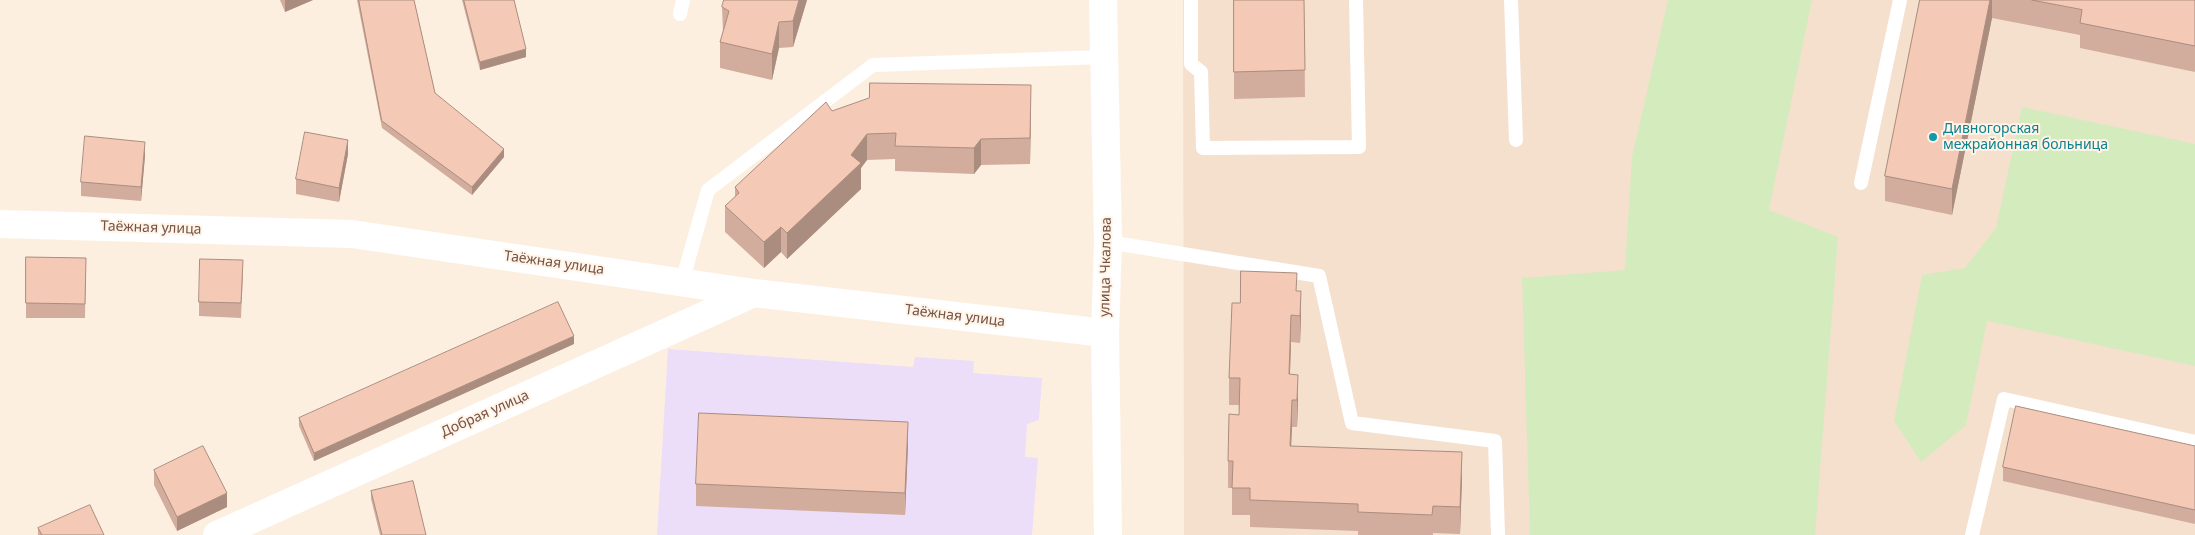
<!DOCTYPE html>
<meta charset="utf-8">
<style>
body{margin:0}
canvas{display:block;background:#fdefe0}
</style>
<canvas width="2195" height="535"></canvas>
<script>
const ctx = document.querySelector('canvas').getContext('2d');
ctx.lineJoin = 'round';
function fill(path, color) { ctx.fillStyle = color; ctx.fill(path, 'evenodd'); }
function strokePath(path, color, width, dash) { ctx.strokeStyle = color; ctx.lineWidth = width; ctx.lineCap = dash ? 'butt' : 'round'; ctx.setLineDash(dash || []); ctx.stroke(path); }
function drawText(font, color, halo, rows, align = 'center') {
  ctx.font = font + ' "Noto Sans",sans-serif'; ctx.lineWidth = 4; ctx.setLineDash([]); ctx.textBaseline = 'middle'; ctx.strokeStyle = halo; ctx.fillStyle = color; for (const [text, x, y, turn = 0] of rows) {
    ctx.save(); ctx.translate(x, y); ctx.rotate((+turn || 0) * Math.PI / 180); ctx.textAlign = isNaN(turn) ? turn : align; if (halo) ctx.strokeText(text, 0, 0); ctx.fillText(text, 0, 0); ctx.restore();
  }
}
fill(new Path2D(`
 M 1183,0 L 2195,0 L 2195,535 L 1184,535 Z`), '#f5e0ce');
fill(new Path2D(`
 M 668,349 L 913,367 L 915,357 L 974,361 L 973,373 L 1042,378 L 1039,420 L 1027,424 L 1025,457 L 1038,458 L 1032,535 L 657,535 Z`), '#ecddf9');
fill(new Path2D(`
 M 1668,0 L 1812,0 L 1769,210 L 1838,237 L 1815,535 L 1530,535 L 1522,278 L 1625,270 L 1632,157 Z
 M 2022,107 L 2195,144 L 2195,366 L 1987,321 L 1966,425 L 1921,462 L 1894,421 L 1922,275 L 1965,268 L 1996,228 Z`), '#d4ebbe');
strokePath(new Path2D(`
 M 1191,0 L 1191,64 L 1201,72 L 1203,148 L 1359,147 L 1356,0
 M 1511,0 L 1516,140
 M 680,14 L 683,0
 M 1861,183 L 1900,0
 M 1108,242 L 1319,276 L 1352,423 L 1495,441 L 1498,535
 M 682,282 L 708,190 L 873,65 L 1104,57
 M 1972,535 L 2004,399 L 2195,442`), '#fff', 14);
strokePath(new Path2D(`
 M 0,224 L 352,234 L 754,293 L 1105,333
 M 217,535 L 754,293`), '#fff', 28);
strokePath(new Path2D(`
 M 1103,0 L 1108,242 L 1105,333 L 1108,535`), '#fff', 28);
fill(new Path2D(`
 M 280,0 L 313,0 L 285,12 Z
 M 357,0 L 414,0 L 435,93 L 504,157 L 472,195 L 382,128 Z
 M 462,0 L 514,0 L 526,57 L 480,70 Z
 M 807,0 L 793,47 L 779,48 L 772,80 L 720,68 L 720,42 L 723,33 L 722,7 Z
 M 1234,0 L 1304,0 L 1305,97 L 1234,99 Z
 M 1920,0 L 2195,0 L 2195,72 L 2080,48 L 2080,35 L 1992,18 L 1952,215 L 1885,201 L 1885,176 Z
 M 832,111 L 1031,111 L 1030,164 L 981,165 L 974,174 L 895,171 L 895,159 L 867,160 L 861,168 L 861,189 L 787,259 L 781,252 L 764,268 L 725,232 L 725,206 L 735,197 L 735,187 Z
 M 348,154 L 339,202 L 296,194 L 296,179 Z
 M 145,156 L 141,201 L 81,196 L 81,182 Z
 M 26,257 L 86,258 L 85,318 L 26,318 Z
 M 243,275 L 241,318 L 199,316 L 199,302 Z
 M 1297,291 L 1301,318 L 1300,343 L 1291,342 L 1290,374 L 1298,402 L 1297,427 L 1292,427 L 1291,446 L 1462,479 L 1460,534 L 1433,533 L 1433,535 L 1358,535 L 1358,531 L 1250,527 L 1250,515 L 1232,515 L 1232,488 L 1228,488 L 1228,461 L 1239,415 L 1239,405 L 1229,405 L 1229,378 L 1240,303 Z
 M 574,344 L 314,461 L 299,426 L 299,418 Z
 M 908,445 L 905,515 L 696,506 L 696,484 Z
 M 2195,446 L 2195,524 L 2003,481 L 2003,467 Z
 M 154,470 L 227,507 L 177,531 L 154,485 Z
 M 371,491 L 426,535 L 380,535 L 371,499 Z
 M 38,528 L 104,535 L 38,535 Z`), '#d2ad9d');
fill(new Path2D(`
 M 285,0 L 313,0 L 285,12 Z
 M 799,0 L 807,0 L 793,47 L 793,21 Z
 M 1990,0 L 1992,0 L 1992,18 L 1952,215 L 1952,189 Z
 M 779,22 L 779,48 L 772,80 L 772,54 Z
 M 526,49 L 526,57 L 480,70 L 480,62 Z
 M 1031,85 L 1031,111 L 1030,164 L 1030,138 Z
 M 867,134 L 867,160 L 861,168 L 861,189 L 787,259 L 787,233 L 851,155 Z
 M 981,139 L 981,165 L 974,174 L 974,148 Z
 M 348,140 L 348,154 L 339,202 L 339,188 Z
 M 145,142 L 145,156 L 141,201 L 141,187 Z
 M 504,149 L 504,157 L 472,195 L 472,187 Z
 M 781,227 L 781,252 L 764,268 L 764,242 Z
 M 1301,291 L 1301,318 L 1300,343 L 1300,316 Z
 M 1291,315 L 1291,342 L 1289,401 L 1289,374 Z
 M 574,336 L 574,344 L 314,461 L 314,453 Z
 M 1298,375 L 1298,402 L 1297,427 L 1297,400 Z
 M 1292,400 L 1292,427 L 1290,473 L 1290,446 Z
 M 908,422 L 908,445 L 905,515 L 905,493 Z
 M 1462,452 L 1462,479 L 1460,534 L 1460,507 Z
 M 227,493 L 227,507 L 177,531 L 177,517 Z`), '#ab8d7f');
const building = new Path2D(`
 M 359,0 L 414,0 L 435,93 L 504,149 L 472,187 L 382,121 Z
 M 464,0 L 514,0 L 526,49 L 480,62 Z
 M 724,0 L 799,0 L 793,21 L 779,22 L 772,54 L 720,42 L 729,11 L 722,7 Z
 M 1234,0 L 1304,0 L 1305,70 L 1234,72 Z
 M 1920,0 L 1990,0 L 1952,189 L 1885,176 Z
 M 2032,0 L 2195,0 L 2195,46 L 2080,23 L 2082,10 Z
 M 870,83 L 1031,85 L 1030,138 L 981,139 L 974,148 L 895,146 L 896,133 L 867,134 L 851,155 L 861,163 L 787,233 L 781,227 L 764,242 L 725,206 L 739,193 L 735,187 L 826,102 L 832,111 L 869,98 Z
 M 305,132 L 348,140 L 339,188 L 296,179 Z
 M 85,136 L 145,142 L 141,187 L 81,182 Z
 M 26,257 L 86,258 L 85,304 L 26,303 Z
 M 200,259 L 243,260 L 241,303 L 199,302 Z
 M 1241,271 L 1297,273 L 1296,291 L 1301,291 L 1300,316 L 1291,315 L 1289,374 L 1298,375 L 1297,400 L 1292,400 L 1290,446 L 1462,452 L 1460,507 L 1433,506 L 1432,515 L 1358,512 L 1358,504 L 1250,500 L 1250,488 L 1232,488 L 1233,461 L 1228,461 L 1229,414 L 1239,415 L 1240,378 L 1229,378 L 1232,303 L 1240,303 Z
 M 558,302 L 574,336 L 314,453 L 299,418 Z
 M 2016,406 L 2195,446 L 2195,510 L 2003,467 Z
 M 699,413 L 908,422 L 905,493 L 696,484 Z
 M 203,446 L 227,493 L 177,517 L 154,470 Z
 M 413,481 L 426,535 L 382,535 L 371,491 Z
 M 90,505 L 104,535 L 42,535 L 38,528 Z`);
fill(building, '#f4c9b6');
strokePath(building, '#ab8d7f', 1);
for (const [x, y, r, color] of [
 [1933,137,5,"#0f9aa8"]
]) { const dot = new Path2D(); dot.arc(x, y, r, 0, 2 * Math.PI); ctx.fillStyle = color; ctx.fill(dot); strokePath(dot, '#fff4e7', 2); }
drawText('14px', '#0d838f', '#fff4e7', [
 ["Дивногорская",1943,129],
 ["межрайонная больница",1943,145]
], 'left');
drawText('14px', '#755346', '#fff4e7', [
 ["Таёжная улица",151,228,2],
 ["Таёжная улица",554,263,8],
 ["улица Чкалова",1106,267,-89],
 ["Таёжная улица",955,316,7],
 ["Добрая улица",485,414,-24]
]);
</script>
